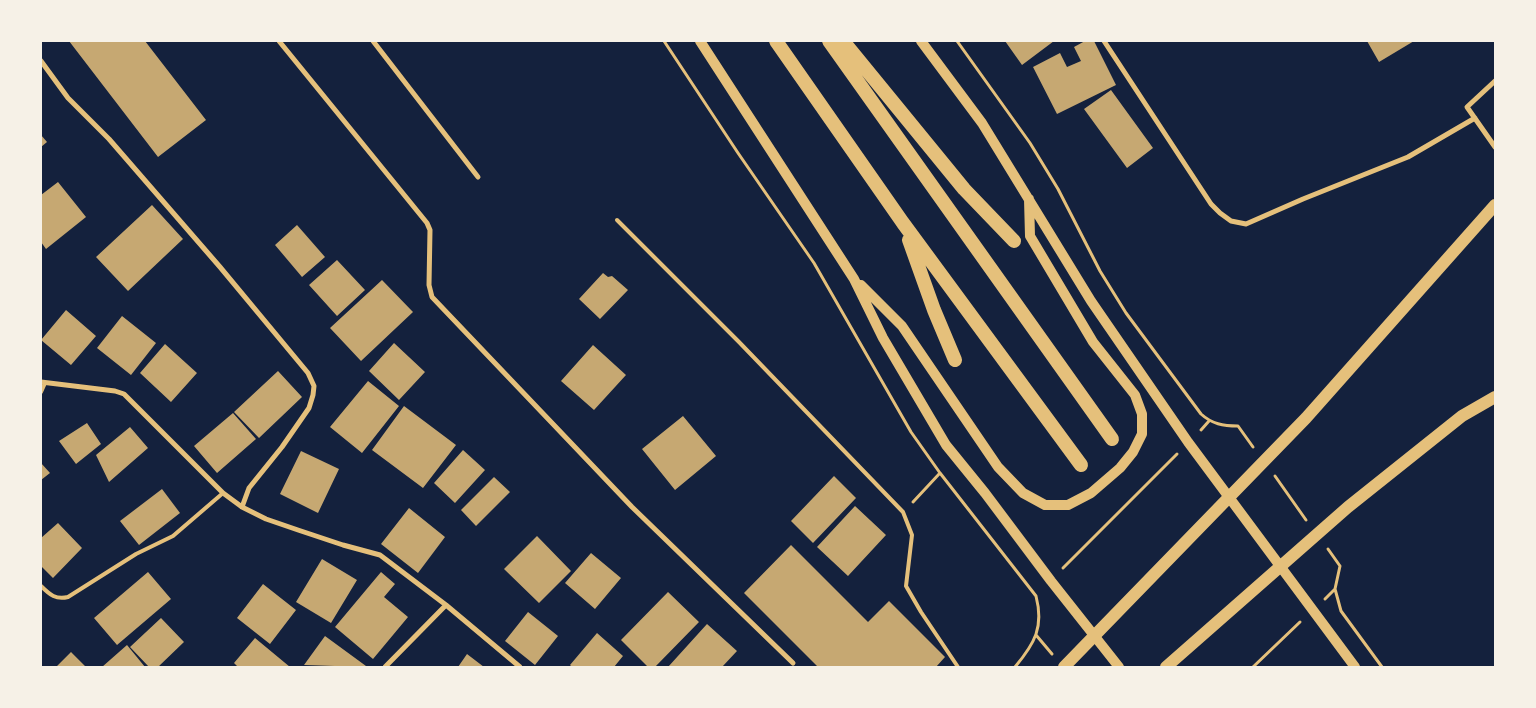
<!DOCTYPE html>
<style>
body{margin:0}
#map{position:relative;width:1536px;height:708px;overflow:hidden;background:#14213d;font-family:"Nunito Sans",sans-serif}
canvas{display:block}
.frame{position:absolute;inset:0;border:42px solid #f6f1e7;pointer-events:none}
</style>
<div id="map">
<canvas width="1536" height="708"></canvas>
<div class="frame"></div>
</div>
<script>
const ctx = document.querySelector('canvas').getContext('2d');
ctx.lineJoin = 'round';
function fill(path, color) { ctx.fillStyle = color; ctx.fill(path, 'evenodd'); }
function strokePath(path, color, width, dash) { ctx.strokeStyle = color; ctx.lineWidth = width; ctx.lineCap = dash ? 'butt' : 'round'; ctx.setLineDash(dash || []); ctx.stroke(path); }
fill(new Path2D(`
 M 69,41 L 145,41 L 206,120 L 158,157 Z
 M 1005,41 L 1054,41 L 1022,65 Z
 M 1085,41 L 1094,41 L 1116,85 L 1057,114 L 1033,67 L 1060,53 L 1067,67 L 1081,61 L 1074,47 Z
 M 1367,41 L 1414,41 L 1379,62 Z
 M 1111,90 L 1153,148 L 1127,168 L 1084,109 Z
 M 41,135 L 47,142 L 41,147 Z
 M 58,182 L 86,217 L 46,249 L 41,242 L 41,195 Z
 M 152,205 L 183,239 L 128,291 L 96,257 Z
 M 297,225 L 325,257 L 302,277 L 275,245 Z
 M 337,260 L 365,290 L 337,316 L 309,285 Z
 M 603,273 L 608,277 L 612,276 L 628,290 L 600,319 L 579,299 Z
 M 382,280 L 413,312 L 361,361 L 330,328 Z
 M 66,310 L 96,336 L 71,365 L 41,340 Z
 M 122,316 L 156,343 L 131,375 L 97,348 Z
 M 394,343 L 425,372 L 399,400 L 369,371 Z
 M 165,344 L 197,373 L 171,402 L 140,373 Z
 M 593,345 L 626,375 L 594,410 L 561,381 Z
 M 278,371 L 302,397 L 259,438 L 234,412 Z
 M 368,381 L 399,406 L 362,453 L 330,427 Z
 M 404,406 L 456,445 L 423,488 L 372,450 Z
 M 233,413 L 256,439 L 217,473 L 194,446 Z
 M 683,416 L 716,456 L 675,490 L 642,449 Z
 M 87,423 L 101,444 L 76,464 L 59,441 Z
 M 130,427 L 148,448 L 109,482 L 96,455 Z
 M 463,450 L 485,470 L 455,503 L 434,483 Z
 M 301,451 L 339,469 L 318,513 L 280,494 Z
 M 41,463 L 50,473 L 41,480 Z
 M 834,476 L 856,498 L 813,543 L 791,521 Z
 M 494,477 L 510,492 L 476,526 L 461,510 Z
 M 162,489 L 180,513 L 139,545 L 120,521 Z
 M 855,506 L 886,535 L 848,576 L 817,547 Z
 M 409,508 L 445,537 L 418,573 L 381,544 Z
 M 58,523 L 82,548 L 53,578 L 41,566 L 41,538 Z
 M 537,536 L 571,571 L 539,603 L 504,569 Z
 M 791,545 L 868,622 L 889,601 L 945,657 L 936,667 L 818,667 L 744,593 Z
 M 591,553 L 621,578 L 595,609 L 565,583 Z
 M 322,559 L 357,580 L 331,623 L 296,602 Z
 M 148,572 L 171,599 L 117,645 L 94,618 Z
 M 381,572 L 395,584 L 384,597 L 408,617 L 373,659 L 335,627 Z
 M 263,584 L 296,610 L 270,644 L 237,618 Z
 M 668,592 L 699,622 L 655,667 L 648,667 L 621,640 Z
 M 528,612 L 558,636 L 535,665 L 505,641 Z
 M 161,618 L 184,642 L 158,667 L 149,667 L 130,647 Z
 M 707,624 L 737,651 L 722,667 L 668,667 Z
 M 597,633 L 623,656 L 614,667 L 572,667 L 570,665 Z
 M 325,636 L 366,666 L 365,667 L 304,665 Z
 M 255,638 L 290,667 L 238,667 L 234,663 Z
 M 127,645 L 145,667 L 102,667 Z
 M 71,652 L 86,667 L 56,667 Z
 M 467,654 L 484,667 L 458,667 Z`), '#c6a872');
strokePath(new Path2D(`
 M 664,41 L 738,153 L 814,263 L 911,432 L 940,473 L 1036,596 C 1044,627 1035,643 1015,667
 M 957,41 L 1030,143 L 1058,189 L 1100,271 L 1126,313 L 1201,414 C 1212,424 1223,426 1238,426 L 1253,447
 M 1201,430 L 1209,421
 M 1275,476 L 1306,520
 M 913,502 L 940,473
 M 1328,549 L 1340,566 L 1335,589 L 1341,611 L 1382,667
 M 1063,568 L 1177,454
 M 1325,599 L 1335,589
 M 1036,635 L 1052,654
 M 1253,667 L 1300,622`), '#e5c07b', 3);
strokePath(new Path2D(`
 M 617,220 L 739,342 L 903,512 L 912,535 L 906,586 L 921,612 L 958,667
 M 41,392 L 45,383
 M 41,586 C 50,595 56,600 68,597 L 136,554 L 173,536 L 223,493`), '#e5c07b', 4);
strokePath(new Path2D(`
 M 279,41 L 427,223 L 430,230 L 429,285 L 432,297 L 632,507 L 793,663
 M 373,41 L 478,177
 M 1104,41 L 1211,204 L 1220,213 L 1231,221 L 1246,224 L 1303,199 L 1408,157 L 1475,118
 M 41,61 L 68,98 L 109,139 L 220,267 L 308,373 L 314,386 L 313,395 L 309,408 L 282,447 L 249,488 L 242,507
 M 1495,81 L 1467,107 L 1495,147
 M 41,382 L 115,391 L 124,394 L 223,493 L 242,507 L 266,519 L 298,530 L 343,545 L 380,555 L 446,605 L 520,667
 M 385,667 L 446,605`), '#e5c07b', 5);
strokePath(new Path2D(`
 M 700,41 L 854,279 L 883,338 L 946,445 L 985,493 L 1051,581 L 1119,667
 M 921,41 L 982,123 L 1091,301 L 1188,442 L 1355,667
 M 861,285 L 902,326 L 998,467 L 1023,493 L 1045,505 L 1068,505 L 1091,493 L 1120,468 L 1133,452 L 1142,434 L 1142,414 L 1135,395 L 1093,342 L 1030,236 L 1029,199`), '#e5c07b', 10);
strokePath(new Path2D(`
 M 1064,667 L 1306,418 L 1495,205
 M 1166,667 L 1348,507 L 1462,416 L 1495,397`), '#e5c07b', 12);
strokePath(new Path2D(`
 M 776,41 L 903,223 L 1081,465
 M 829,41 L 1112,439
 M 843,41 L 964,189 L 1014,241
 M 909,240 L 934,310 L 955,360`), '#e5c07b', 14);
</script>
